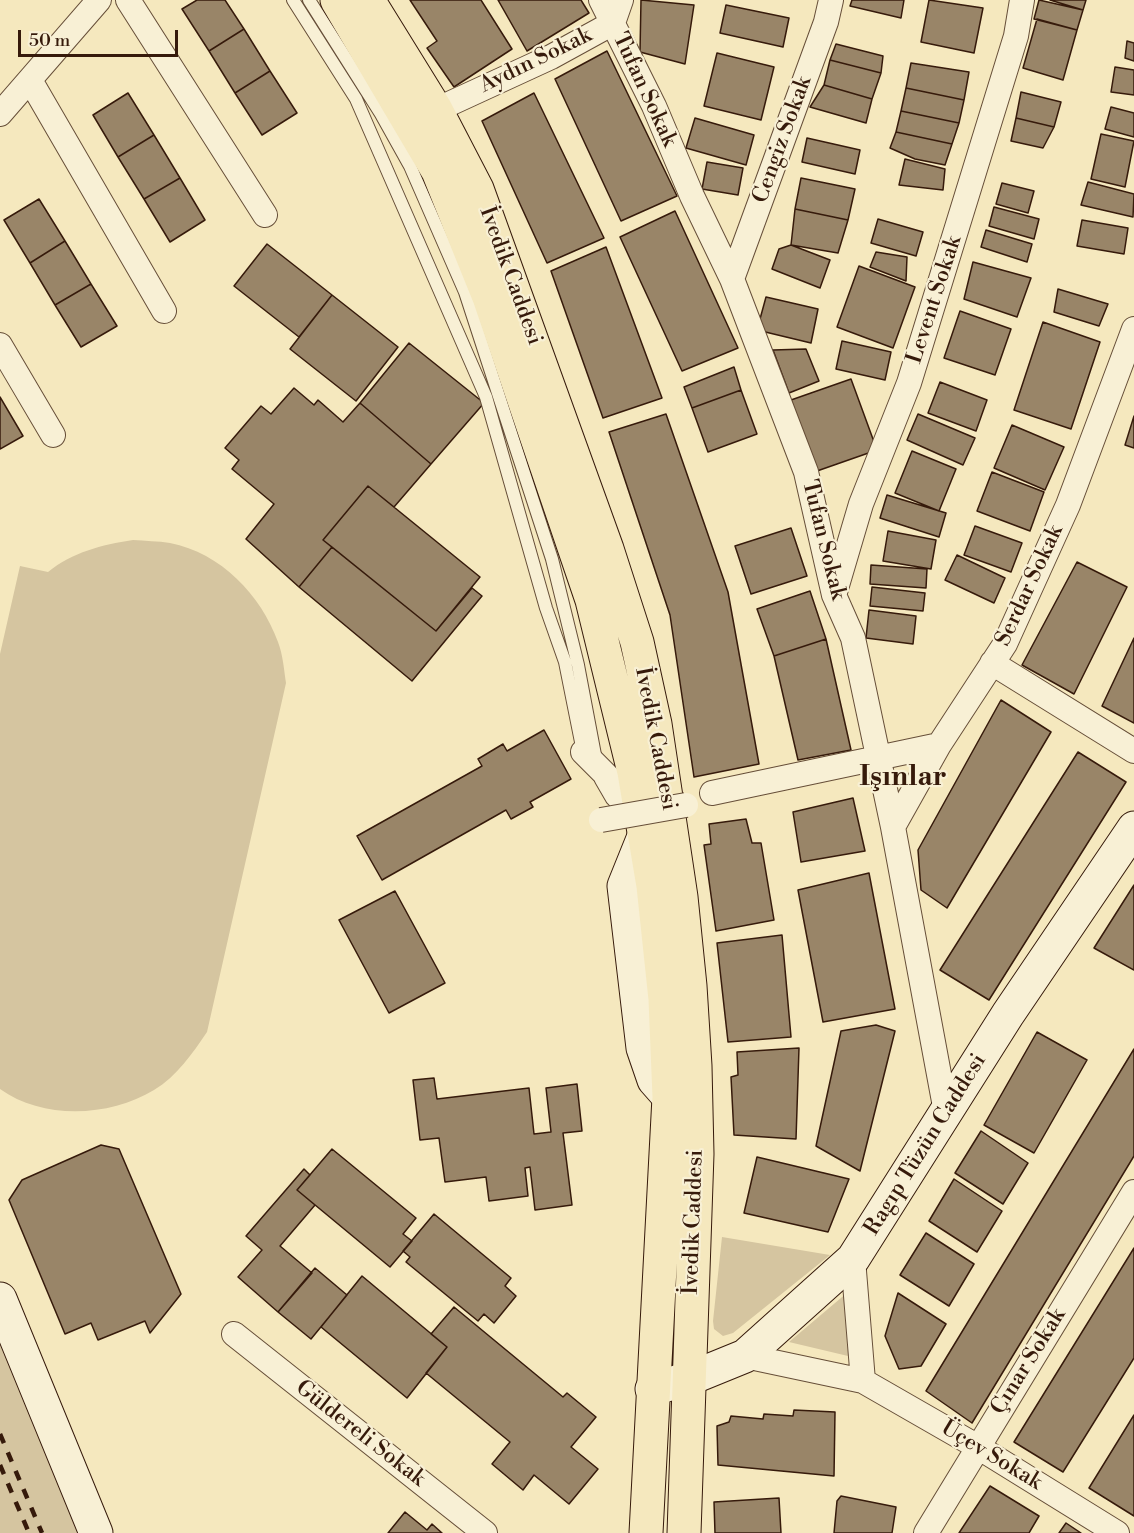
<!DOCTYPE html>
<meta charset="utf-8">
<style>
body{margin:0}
#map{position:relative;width:1134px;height:1533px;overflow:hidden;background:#f5e8be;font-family:"Libre Bodoni",serif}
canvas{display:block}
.scale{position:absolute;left:18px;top:30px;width:160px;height:27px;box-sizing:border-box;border:3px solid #361a0b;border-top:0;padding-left:8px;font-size:18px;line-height:21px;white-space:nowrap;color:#361a0b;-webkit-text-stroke:4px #f8f0d5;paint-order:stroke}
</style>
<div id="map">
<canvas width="1134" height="1533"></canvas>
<div class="scale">50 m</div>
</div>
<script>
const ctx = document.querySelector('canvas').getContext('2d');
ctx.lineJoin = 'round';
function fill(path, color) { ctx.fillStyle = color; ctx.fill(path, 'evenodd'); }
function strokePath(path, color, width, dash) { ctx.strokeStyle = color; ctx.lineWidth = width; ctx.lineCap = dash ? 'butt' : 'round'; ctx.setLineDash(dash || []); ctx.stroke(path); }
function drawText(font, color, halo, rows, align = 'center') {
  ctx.font = font + ' "Libre Bodoni",serif'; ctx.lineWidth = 4.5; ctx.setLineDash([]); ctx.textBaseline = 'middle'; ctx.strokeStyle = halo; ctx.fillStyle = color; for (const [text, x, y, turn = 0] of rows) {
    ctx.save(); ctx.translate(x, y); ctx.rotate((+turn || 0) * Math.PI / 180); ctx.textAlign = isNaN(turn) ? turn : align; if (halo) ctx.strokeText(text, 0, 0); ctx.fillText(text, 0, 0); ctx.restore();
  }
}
fill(new Path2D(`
 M 133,540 C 145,541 158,541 170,543 C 221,553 261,595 278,642 C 283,655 284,670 286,683 L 207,1032 C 192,1054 177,1076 154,1090 C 110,1117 43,1120 0,1089 L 0,654 L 20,566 L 48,572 C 73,552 101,545 133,540 Z
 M 722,1237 L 830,1255 L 733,1333 L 723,1336 L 714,1329 L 713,1321 Z
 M 848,1292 L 848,1356 L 789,1342 Z
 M 0,1339 L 83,1533 L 0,1533 Z`), '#d5c5a0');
const building = new Path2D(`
 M 197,0 L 225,0 L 244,29 L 209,51 L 182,9 Z
 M 410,0 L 481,0 L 512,49 L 454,87 L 427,48 L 437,41 Z
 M 498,0 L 581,0 L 589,13 L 527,51 Z
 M 641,0 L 694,5 L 685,64 L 640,52 Z
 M 852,0 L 904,0 L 901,18 L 850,6 Z
 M 929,0 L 983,8 L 974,53 L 921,42 Z
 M 1039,0 L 1083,10 L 1077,30 L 1034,19 Z
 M 1050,0 L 1086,0 L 1083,10 Z
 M 726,5 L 789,18 L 783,47 L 720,33 Z
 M 1037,19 L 1077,30 L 1063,80 L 1023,68 Z
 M 244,29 L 270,71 L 235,93 L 209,51 Z
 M 1127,41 L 1134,43 L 1134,61 L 1125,58 Z
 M 836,44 L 883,56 L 881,73 L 830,60 Z
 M 607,51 L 677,196 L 621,221 L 555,79 Z
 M 717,53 L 774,67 L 761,120 L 704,106 Z
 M 830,60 L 881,73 L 872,99 L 824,85 Z
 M 911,63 L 969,72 L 964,100 L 906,88 Z
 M 1115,67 L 1134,70 L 1134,95 L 1111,92 Z
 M 270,71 L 297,113 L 262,135 L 235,93 Z
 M 824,85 L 872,99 L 866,123 L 810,107 Z
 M 906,88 L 964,100 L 959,123 L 901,111 Z
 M 1021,92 L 1061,102 L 1054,127 L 1016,118 Z
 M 128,93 L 154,135 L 118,157 L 93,115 Z
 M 534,93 L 604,238 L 547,263 L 482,121 Z
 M 1111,107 L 1134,113 L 1134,137 L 1105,129 Z
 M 901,111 L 959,123 L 952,144 L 896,132 Z
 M 695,118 L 754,135 L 746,165 L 686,148 Z
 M 1016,118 L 1054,127 L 1043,148 L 1011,141 Z
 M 896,132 L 952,144 L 945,165 L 915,159 L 890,148 Z
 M 1101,134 L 1134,141 L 1125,187 L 1091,179 Z
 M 154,135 L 180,178 L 144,199 L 118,157 Z
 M 807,138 L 860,150 L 855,174 L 802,162 Z
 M 905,159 L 945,169 L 943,190 L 899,185 Z
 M 707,162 L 743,168 L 738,195 L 702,189 Z
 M 180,178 L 205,220 L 170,242 L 144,199 Z
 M 801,178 L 855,189 L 848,220 L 795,209 Z
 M 1088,182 L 1134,194 L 1133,217 L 1081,205 Z
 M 1002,183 L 1034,191 L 1028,213 L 996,204 Z
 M 39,199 L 65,241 L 30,263 L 4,220 Z
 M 994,207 L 1039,219 L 1034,239 L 989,226 Z
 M 795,209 L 848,220 L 838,253 L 791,245 Z
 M 675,211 L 738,348 L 682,371 L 620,237 Z
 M 878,219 L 923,232 L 916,256 L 871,243 Z
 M 1082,220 L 1128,228 L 1124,254 L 1077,246 Z
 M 986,230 L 1032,244 L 1027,262 L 981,247 Z
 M 65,241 L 91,284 L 55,305 L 30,263 Z
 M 267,244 L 332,295 L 299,337 L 234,286 Z
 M 791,245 L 830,260 L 820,288 L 772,269 L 779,249 Z
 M 606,247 L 662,398 L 603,418 L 551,271 Z
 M 876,252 L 907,257 L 906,281 L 870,267 Z
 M 973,262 L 1031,278 L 1017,317 L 964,299 Z
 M 859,266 L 915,287 L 893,348 L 837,327 Z
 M 91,284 L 117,326 L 81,347 L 55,305 Z
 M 1058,289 L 1108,304 L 1099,326 L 1054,312 Z
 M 332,295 L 398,347 L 356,401 L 290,349 Z
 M 766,297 L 818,309 L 811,343 L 757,330 Z
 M 960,311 L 1011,329 L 995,375 L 944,358 Z
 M 1043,322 L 1100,342 L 1071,429 L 1014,410 Z
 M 842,341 L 891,352 L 885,380 L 836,369 Z
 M 409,343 L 484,403 L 431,464 L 360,403 Z
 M 806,349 L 819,381 L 789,393 L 773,350 Z
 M 734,367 L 741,390 L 692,408 L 684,387 Z
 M 851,379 L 877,450 L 817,471 L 791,400 Z
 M 940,382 L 987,400 L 976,431 L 928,413 Z
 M 294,388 L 314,405 L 318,400 L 343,422 L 360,403 L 431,464 L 394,507 L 368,486 L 323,540 L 332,547 L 299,587 L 246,539 L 274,504 L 232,469 L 239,460 L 225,448 L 261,406 L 271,414 Z
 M 741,390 L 757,434 L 708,452 L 692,408 Z
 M 0,397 L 23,436 L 0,449 Z
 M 666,414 L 728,592 L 759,764 L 694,777 L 670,615 L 609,432 Z
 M 918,414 L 975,438 L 963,465 L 907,440 Z
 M 1134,416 L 1134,448 L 1125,445 Z
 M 1012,425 L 1064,447 L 1045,490 L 994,468 Z
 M 912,451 L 956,469 L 939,511 L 895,493 Z
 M 992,472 L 1044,492 L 1030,531 L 977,511 Z
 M 368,486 L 480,577 L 436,631 L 323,540 Z
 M 887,495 L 946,513 L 939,537 L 880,518 Z
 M 975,526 L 1022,543 L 1011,572 L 964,555 Z
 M 791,528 L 807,576 L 751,594 L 735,546 Z
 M 888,531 L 936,540 L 931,569 L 883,561 Z
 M 332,547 L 436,631 L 472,588 L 482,596 L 412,681 L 299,587 Z
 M 957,555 L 1005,578 L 994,603 L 945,580 Z
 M 1077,562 L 1127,587 L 1074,694 L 1022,665 Z
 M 871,565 L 927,569 L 926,588 L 870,584 Z
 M 872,587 L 925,593 L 923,611 L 870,606 Z
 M 810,591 L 826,639 L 774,656 L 757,609 Z
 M 869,610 L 916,616 L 913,644 L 866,638 Z
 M 1134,638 L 1134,723 L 1102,706 Z
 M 826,639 L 851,750 L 798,760 L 774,656 Z
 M 1001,700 L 1051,732 L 947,908 L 921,890 L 918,850 Z
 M 544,730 L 571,779 L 530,802 L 533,807 L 511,819 L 506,810 L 382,880 L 357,836 L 482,766 L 478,759 L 503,744 L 507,751 Z
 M 1078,752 L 1126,782 L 989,1000 L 940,970 Z
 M 853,798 L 865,851 L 801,862 L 793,812 Z
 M 746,819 L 752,843 L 761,843 L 774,920 L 716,931 L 704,845 L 711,844 L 709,824 Z
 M 869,873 L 895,1009 L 823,1022 L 798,890 Z
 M 1134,885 L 1134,970 L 1094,948 Z
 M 395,891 L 445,983 L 389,1013 L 339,920 Z
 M 782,935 L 791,1037 L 728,1042 L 717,943 Z
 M 876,1025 L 895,1031 L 860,1171 L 816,1146 L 841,1031 Z
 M 1037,1032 L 1087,1060 L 1034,1153 L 984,1125 Z
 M 799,1048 L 796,1139 L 734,1135 L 731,1077 L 738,1075 L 737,1052 Z
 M 1134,1049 L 1134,1156 L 972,1423 L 926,1391 Z
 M 434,1078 L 437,1099 L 529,1088 L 534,1134 L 551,1132 L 546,1088 L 577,1084 L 582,1131 L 563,1133 L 572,1205 L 535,1210 L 530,1167 L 525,1168 L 528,1196 L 489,1201 L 486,1177 L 445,1182 L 439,1138 L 420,1140 L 413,1080 Z
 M 981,1131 L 1028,1163 L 1003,1204 L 955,1173 Z
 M 101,1145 L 119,1149 L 181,1294 L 150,1333 L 145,1321 L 98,1340 L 91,1323 L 65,1334 L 9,1200 L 22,1180 Z
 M 332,1149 L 416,1218 L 403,1234 L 412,1241 L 390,1267 L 297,1190 Z
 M 757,1157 L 849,1179 L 828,1232 L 744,1213 Z
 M 304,1169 L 310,1175 L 297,1190 L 315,1205 L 280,1246 L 312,1273 L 278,1312 L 238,1277 L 262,1250 L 246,1236 Z
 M 954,1179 L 1002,1211 L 977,1252 L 929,1221 Z
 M 434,1214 L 511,1278 L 505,1286 L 516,1296 L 494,1323 L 484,1314 L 478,1321 L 406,1262 L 410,1257 L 403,1251 Z
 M 926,1233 L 974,1264 L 949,1306 L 900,1275 Z
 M 1134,1248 L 1134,1358 L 1063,1472 L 1014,1442 Z
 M 315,1268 L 347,1295 L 311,1339 L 278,1312 Z
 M 362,1276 L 447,1347 L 407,1398 L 321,1327 Z
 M 898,1293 L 946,1324 L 921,1366 L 899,1369 L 885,1336 Z
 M 454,1307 L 563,1397 L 567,1393 L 596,1417 L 571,1447 L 598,1469 L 569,1504 L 534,1475 L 523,1490 L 492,1464 L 510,1442 L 426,1373 L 447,1347 L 431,1334 Z
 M 794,1410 L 835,1412 L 834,1476 L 718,1465 L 717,1426 L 729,1422 L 731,1416 L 763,1419 L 764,1414 L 793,1416 Z
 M 1134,1415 L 1134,1516 L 1089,1488 Z
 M 990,1486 L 1039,1516 L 1029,1533 L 959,1533 Z
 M 841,1496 L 896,1507 L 892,1533 L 834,1533 L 837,1501 Z
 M 779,1498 L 781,1533 L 715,1533 L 714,1502 Z
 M 405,1512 L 427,1530 L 432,1524 L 442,1533 L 388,1533 Z
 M 1066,1523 L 1081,1533 L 1059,1533 Z`);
fill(building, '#998568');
strokePath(building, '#361a0b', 1.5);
const lane = new Path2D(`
 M 293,0 L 356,99 L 486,397 L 546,608 L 565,662 L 583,752
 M 309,0 L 381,114 L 410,166 L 465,292 L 552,559 L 578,665 L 596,760
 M 601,780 L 612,799 L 628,816`);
const street = new Path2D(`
 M 128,0 L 265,215
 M 601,0 L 654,106 L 692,196 L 732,279 L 806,472 L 834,595 L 853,638 L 893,827 L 946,1112
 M 30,80 L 164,311
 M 436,110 L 551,57 L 613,23 L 621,0
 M 0,114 L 99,0
 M 732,279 L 826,22 L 831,0
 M 0,345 L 53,435
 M 835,592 L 861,504 L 909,383 L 1016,36 L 1022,0
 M 992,663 L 1134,751
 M 583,752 L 621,790
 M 712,793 L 939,745
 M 893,827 L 939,745 L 1005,644 L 1068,505 L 1134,329
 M 853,1259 L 863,1381
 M 234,1334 L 485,1533
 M 745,1356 L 863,1381 L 978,1447 L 1117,1533
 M 926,1533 L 1134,1192`);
const secondary = new Path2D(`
 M 645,834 L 624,886 L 643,1048 L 654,1080 L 669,1097
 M 0,1299 L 96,1533
 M 652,1389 L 691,1378 L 745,1356 L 853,1259 L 1008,1014 L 1134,828`);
const primary = new Path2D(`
 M 337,0 L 438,171 L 489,297 L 592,600 L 634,772 L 653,886 L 665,999 L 669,1097 L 646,1533
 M 368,0 L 436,110 L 477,189 L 607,549 L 637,642 L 655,724 L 681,897 L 690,986 L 695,1066 L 697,1154 L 684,1533`);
strokePath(lane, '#664e38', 14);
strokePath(street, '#664e38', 26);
strokePath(secondary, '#361a0b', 35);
strokePath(primary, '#361a0b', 35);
strokePath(lane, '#f8f0d5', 12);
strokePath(street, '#f8f0d5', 24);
strokePath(secondary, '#f8f0d5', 33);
strokePath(primary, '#f5e8be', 33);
strokePath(new Path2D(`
 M 0,1434 L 42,1533
 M 0,1465 L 29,1533`), '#361a0b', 4.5, [10, 10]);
const streetBridge = new Path2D(`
 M 601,820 L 686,805`);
strokePath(streetBridge, '#664e38', 26, []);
strokePath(streetBridge, '#f8f0d5', 24);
drawText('22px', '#361a0b', '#f8f0d5', [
 ["Aydın Sokak",536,61,-26],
 ["Tufan Sokak",644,90,65],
 ["Cengiz Sokak",783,140,-70],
 ["İvedik Caddesi",510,276,70],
 ["Levent Sokak",935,300,-72],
 ["Tufan Sokak",823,540,76],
 ["Serdar Sokak",1030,586,-65],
 ["İvedik Caddesi",655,739,79],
 ["Ragıp Tüzün Caddesi",926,1145,-58],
 ["İvedik Caddesi",694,1222,-88],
 ["Çınar Sokak",1029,1362,-58],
 ["Güldereli Sokak",360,1434,38],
 ["Üçev Sokak",991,1456,31]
]);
drawText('bold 28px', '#361a0b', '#f8f0d5', [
 ["Işınlar",903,778]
]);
</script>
